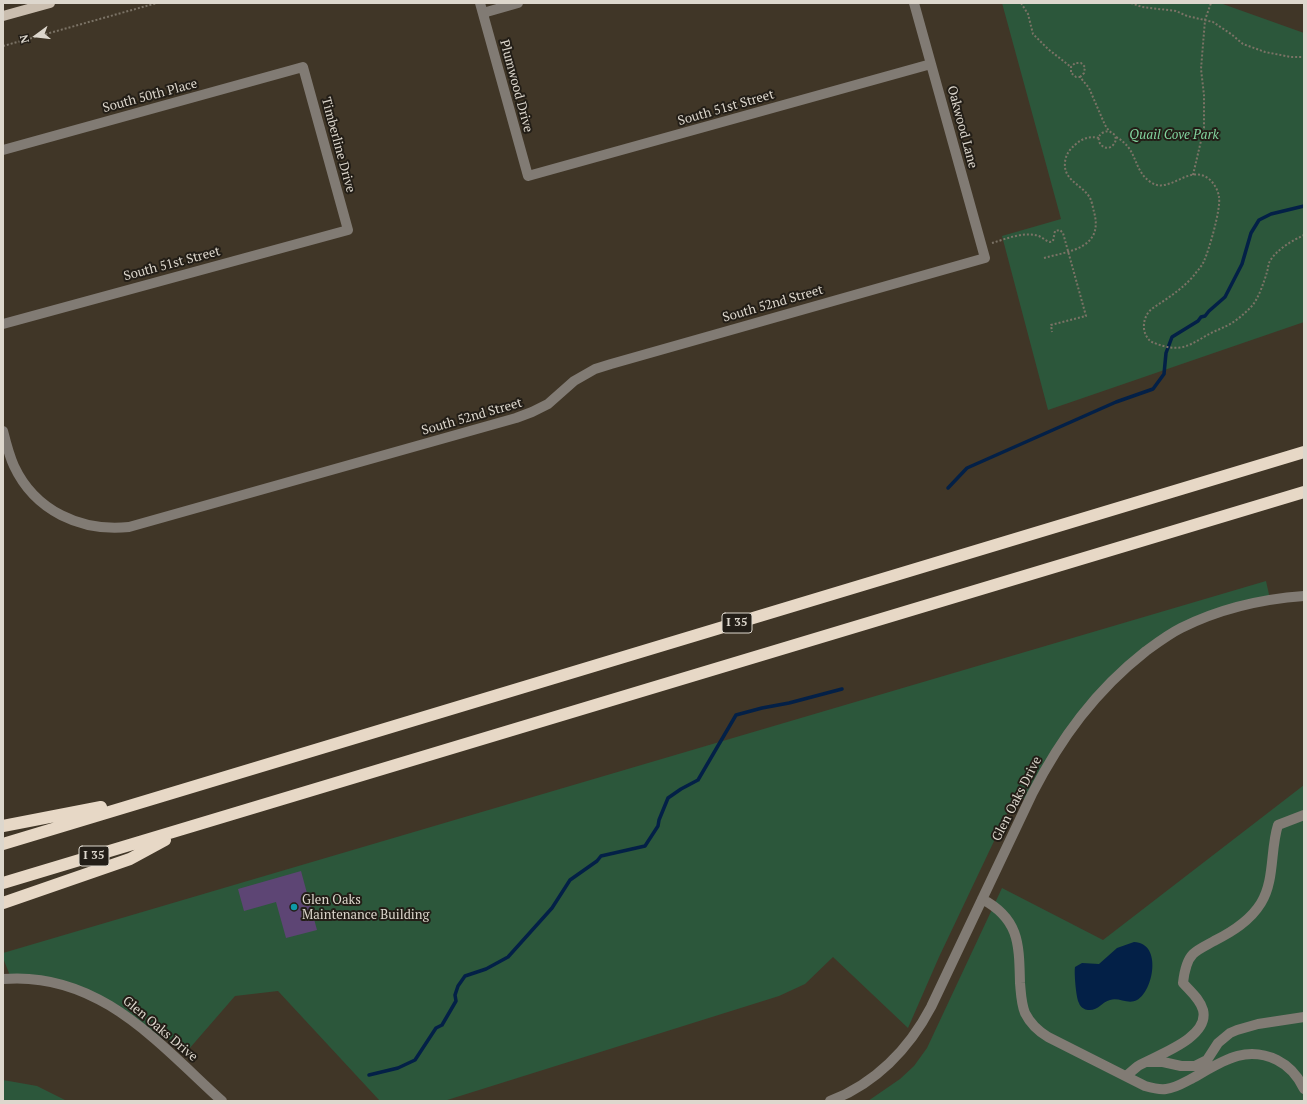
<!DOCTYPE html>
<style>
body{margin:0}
#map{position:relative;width:1307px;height:1104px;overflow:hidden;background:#403627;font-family:"PT Serif",serif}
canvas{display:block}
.frame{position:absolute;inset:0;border:4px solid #ddd7cd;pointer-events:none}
.north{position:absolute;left:16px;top:16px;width:40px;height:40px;-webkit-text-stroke:3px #231e17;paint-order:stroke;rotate:255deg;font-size:11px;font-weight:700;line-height:16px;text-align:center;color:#ddd7cd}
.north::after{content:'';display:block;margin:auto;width:14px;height:18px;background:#ddd7cd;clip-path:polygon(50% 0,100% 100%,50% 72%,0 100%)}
</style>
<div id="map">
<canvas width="1307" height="1104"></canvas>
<div class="frame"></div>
<div class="north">N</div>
</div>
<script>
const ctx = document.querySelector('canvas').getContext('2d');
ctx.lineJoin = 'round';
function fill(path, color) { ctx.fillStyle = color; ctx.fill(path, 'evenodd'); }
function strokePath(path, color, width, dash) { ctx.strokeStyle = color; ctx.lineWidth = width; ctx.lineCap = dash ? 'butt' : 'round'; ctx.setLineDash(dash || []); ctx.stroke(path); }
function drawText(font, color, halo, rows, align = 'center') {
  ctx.font = font + ' "PT Serif",serif'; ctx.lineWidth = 4; ctx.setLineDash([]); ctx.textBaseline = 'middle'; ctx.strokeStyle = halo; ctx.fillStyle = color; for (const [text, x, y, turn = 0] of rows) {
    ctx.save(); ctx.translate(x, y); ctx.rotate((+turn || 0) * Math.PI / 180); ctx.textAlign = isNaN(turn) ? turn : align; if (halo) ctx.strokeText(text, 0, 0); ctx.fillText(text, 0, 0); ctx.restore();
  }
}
fill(new Path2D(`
 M 1002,3 L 1220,3 L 1304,33 L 1304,322 L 1048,410 L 1002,236 L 1061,219 Z
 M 1266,581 L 1270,599 L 1247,604 L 1160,641 L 1087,709 L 1030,799 L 1014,799 L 939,957 L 908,1028 L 833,957 L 805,984 L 779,996 L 444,1101 L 380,1101 L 278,991 L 235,996 L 189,1049 L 144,1030 L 81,990 L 11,978 L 3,958 L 3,953 Z
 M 1304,785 L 1304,1101 L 868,1101 L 900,1079 L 914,1066 L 927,1048 L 1002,888 L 1103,940 Z
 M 3,1080 L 37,1086 L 67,1101 L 3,1101 Z`), '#2c573b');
fill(new Path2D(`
 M 1134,942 C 1163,943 1153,992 1137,1000 C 1128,1005 1119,997 1110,1000 C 1102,1002 1098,1011 1088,1010 C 1085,1010 1080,1007 1079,1003 C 1076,998 1074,972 1075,967 L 1082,963 L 1099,964 L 1117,948 Z`), '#032047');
strokePath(new Path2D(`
 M 948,488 L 967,468 L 1116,402 L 1153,389 L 1164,374 L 1166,353 L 1172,337 L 1198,321 L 1201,317 L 1205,316 L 1209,311 L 1225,297 L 1242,264 L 1251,233 L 1259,220 L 1271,214 L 1304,206
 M 369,1075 L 398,1068 L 415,1060 L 436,1028 L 442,1025 L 456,1001 L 455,995 L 458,986 L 465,976 L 486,969 L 508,957 L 552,908 L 570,880 L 597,861 L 601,856 L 645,846 L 658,826 L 659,820 L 668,798 L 681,789 L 698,780 L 736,715 L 762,708 L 789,703 L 842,689`), '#032047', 3.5);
fill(new Path2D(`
 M 301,871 L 317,930 L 286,938 L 276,902 L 244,911 L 238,889 Z`), '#5d4574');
strokePath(new Path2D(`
 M 1021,3 L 1028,14 L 1033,34 L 1048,49 L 1071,67
 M 1131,3 L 1142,7 L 1176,11 L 1187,16 L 1213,22 L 1231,34 L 1243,44 L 1265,52 L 1291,57 L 1304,57
 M 3,46 L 157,3
 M 1080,77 L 1084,73 L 1085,67 L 1081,63 L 1075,63 L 1071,67 L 1071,73 L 1076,77 L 1080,77 L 1089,88 L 1105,125 L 1109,131 L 1115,135 C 1116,139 1116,141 1114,144 C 1104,157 1088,133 1109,131
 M 1116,137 C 1139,149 1132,171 1152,183 C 1168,193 1187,168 1204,176 C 1212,179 1218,189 1219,197 C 1221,209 1209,250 1204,261 C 1202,266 1198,270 1195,274 C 1184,288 1168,298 1153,308 C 1144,314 1141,328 1147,337 C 1150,342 1152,342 1157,344 C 1165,347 1174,349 1183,347 C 1194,344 1203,337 1213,332 C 1217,330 1221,329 1224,327 C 1234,323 1243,315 1251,307 C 1258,300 1264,282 1267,272 C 1268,269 1268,266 1269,263 C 1275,250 1292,241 1304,235
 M 1193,175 L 1204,128 L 1204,95 L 1201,69 L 1205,20 L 1211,3
 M 992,243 C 1006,239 1024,231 1039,236 C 1043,238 1046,241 1050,242 L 1053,241 L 1055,231 L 1060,230 L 1063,233 L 1086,316 L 1051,325 L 1052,332
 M 1044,258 C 1070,251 1104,248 1094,212 C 1093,208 1092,202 1090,198 C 1082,184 1063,181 1065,162 C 1066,154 1070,149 1076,144 C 1083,138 1090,136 1099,138`), '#7b7366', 2, [2, 2]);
strokePath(new Path2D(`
 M 480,3 L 528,176 L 931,64
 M 483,13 L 518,3
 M 3,150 L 303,67 L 348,230 L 3,324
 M 3,431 C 6,443 9,455 14,466 C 35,511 81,532 129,527 L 516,418 L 532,412 L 548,404 L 574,381 L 595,369 L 611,364 L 985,258 L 914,3
 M 982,899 C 1020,919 1019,945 1020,983 C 1021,993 1021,1003 1025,1013 C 1030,1023 1038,1031 1048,1037 L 1145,1086 C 1152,1088 1159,1090 1166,1089 C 1176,1088 1183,1083 1191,1079 C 1220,1063 1244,1044 1277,1060 C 1289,1066 1298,1076 1304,1089
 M 3,979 C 99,971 158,1043 222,1101
 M 1148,1062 L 1163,1062 L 1181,1066 L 1195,1066 L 1207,1060 L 1218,1043 L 1230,1033 L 1237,1030 L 1258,1024 L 1304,1017
 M 1126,1076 C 1130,1073 1134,1069 1138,1066 C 1157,1055 1210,1038 1203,1010 C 1200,999 1190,991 1183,983 C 1184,974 1186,961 1193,954 C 1198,949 1207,945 1214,941 C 1232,932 1250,921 1261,903 C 1275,880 1270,850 1278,825 L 1304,815
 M 830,1101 C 875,1084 909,1049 931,1007 L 1032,794 C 1061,738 1095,691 1146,651 C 1157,643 1169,634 1181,628 C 1219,609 1262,599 1304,596`), '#817b74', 10);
strokePath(new Path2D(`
 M 3,16 L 50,3`), '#cabeaf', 10);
strokePath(new Path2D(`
 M 3,826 L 101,807
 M 3,844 L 1304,452
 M 3,883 L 1304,492
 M 3,903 L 130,859 L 165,840`), '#e7d8c6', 12);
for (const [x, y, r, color] of [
 [294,907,4,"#0f9aa8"]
]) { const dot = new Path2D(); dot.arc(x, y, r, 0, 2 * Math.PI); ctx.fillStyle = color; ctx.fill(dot); strokePath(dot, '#231e17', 1.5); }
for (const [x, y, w] of [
 [737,623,30],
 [94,856,30]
]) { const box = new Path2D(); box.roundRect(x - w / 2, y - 10, w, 20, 3); ctx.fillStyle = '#231e17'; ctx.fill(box); strokePath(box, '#ddd7cd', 1); }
drawText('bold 12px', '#ddd7cd', null, [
 ["I 35",737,623],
 ["I 35",94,856]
]);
drawText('13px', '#ddd7cd', '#231e17', [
 ["Plumwood Drive",516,86,75],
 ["South 50th Place",150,96,-15],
 ["South 51st Street",726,108,-16],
 ["Oakwood Lane",962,127,75],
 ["Timberline Drive",338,145,75],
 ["South 51st Street",172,264,-15],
 ["South 52nd Street",773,304,-16],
 ["South 52nd Street",472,417,-16],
 ["Glen Oaks Drive",1017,799,-63],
 ["Glen Oaks Drive",160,1029,40]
]);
drawText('italic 13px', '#82d49e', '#231e17', [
 ["Quail Cove Park",1174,135]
]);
drawText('13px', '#ddd7cd', '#231e17', [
 ["Glen Oaks",302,900],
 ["Maintenance Building",302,915]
], 'left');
</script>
